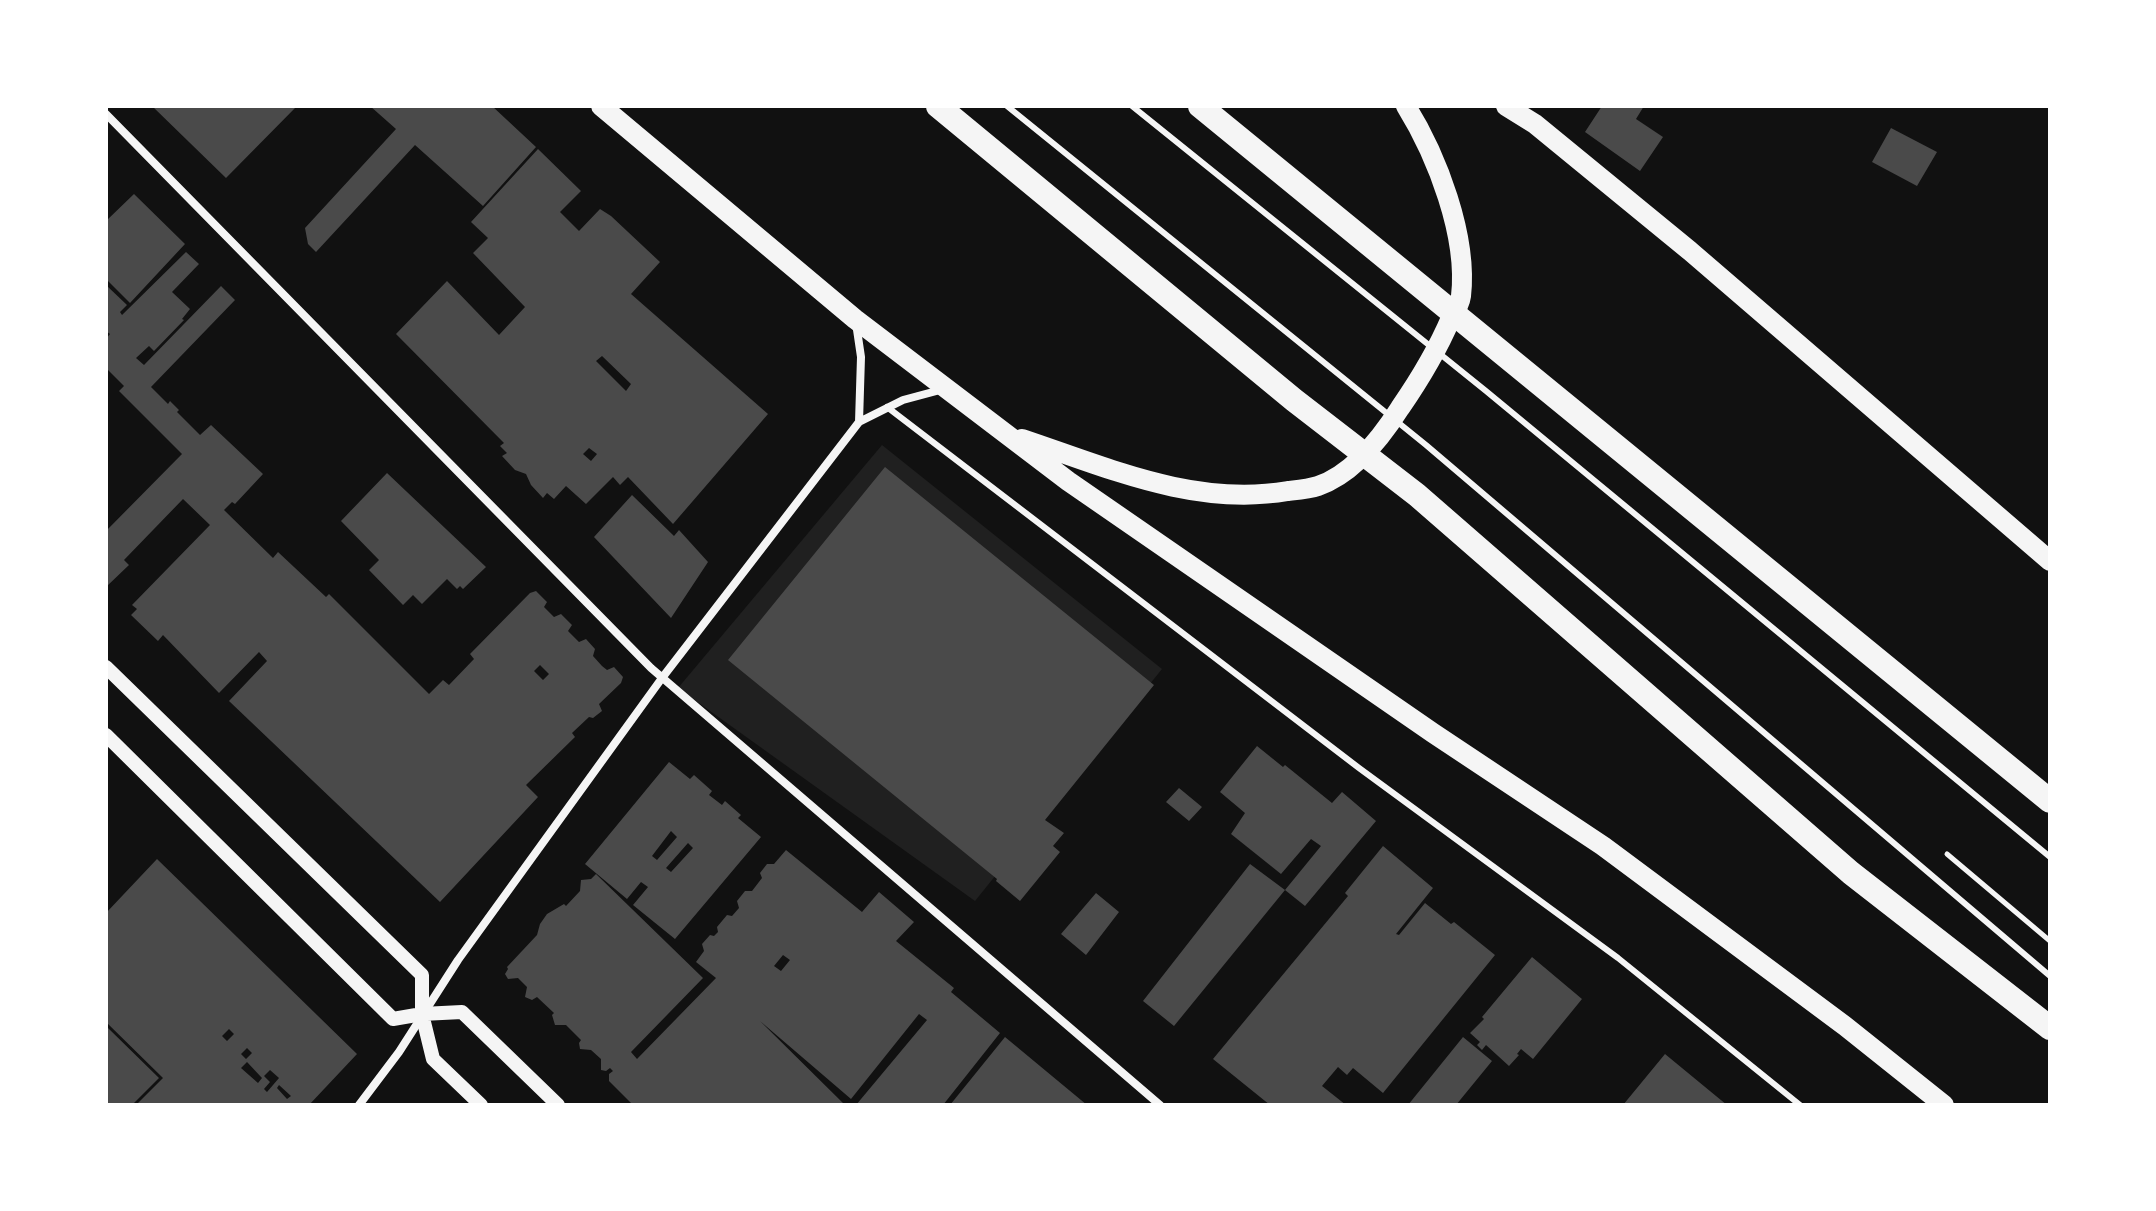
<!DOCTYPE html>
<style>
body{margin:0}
#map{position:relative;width:2156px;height:1211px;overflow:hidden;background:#111;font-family:"Space Grotesk",sans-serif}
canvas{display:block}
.frame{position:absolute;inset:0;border:108px solid #fff;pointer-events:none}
</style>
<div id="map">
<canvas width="2156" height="1211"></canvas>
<div class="frame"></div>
</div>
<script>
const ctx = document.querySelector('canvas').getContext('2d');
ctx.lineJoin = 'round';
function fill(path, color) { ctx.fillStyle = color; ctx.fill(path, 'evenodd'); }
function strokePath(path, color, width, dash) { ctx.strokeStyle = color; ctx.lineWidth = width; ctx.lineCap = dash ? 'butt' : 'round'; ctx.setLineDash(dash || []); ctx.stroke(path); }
fill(new Path2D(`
 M 882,445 L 1162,669 L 975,901 L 678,688 Z`), '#202020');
fill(new Path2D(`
 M 152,106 L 297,106 L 226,178 Z
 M 370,106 L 492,106 L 536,147 L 483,206 L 415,145 L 316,252 L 308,244 L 305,228 L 396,129 Z
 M 1602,106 L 1644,106 L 1636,119 L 1663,137 L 1640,171 L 1585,132 Z
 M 1891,128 L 1937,152 L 1917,186 L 1872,162 Z
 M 538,149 L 581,191 L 560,212 L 579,231 L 600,209 L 611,216 L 660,262 L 631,294 L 768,414 L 673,524 L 628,477 L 620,485 L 613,477 L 586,504 L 566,486 L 554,499 L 547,493 L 543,498 L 531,485 L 526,474 L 515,470 L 502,456 L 507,453 L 500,446 L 504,443 L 396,334 L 447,281 L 499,335 L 525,307 L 473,253 L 488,238 L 471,222 ZM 602,356 L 631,384 L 626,391 L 596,361 ZM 589,448 L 597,454 L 591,461 L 583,454 Z
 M 134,194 L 185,244 L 130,303 L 106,279 L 106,221 Z
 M 186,252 L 199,264 L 172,292 L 190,309 L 182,319 L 184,320 L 154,351 L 149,346 L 136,358 L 144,365 L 221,286 L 235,300 L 151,387 L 168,404 L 170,401 L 179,410 L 177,412 L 200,435 L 211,425 L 263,474 L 235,504 L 232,502 L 224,510 L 273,558 L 278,552 L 326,597 L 329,594 L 429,694 L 443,680 L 449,685 L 474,659 L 470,654 L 530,593 L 536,591 L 547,602 L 544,607 L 554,617 L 561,614 L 572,625 L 568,631 L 579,642 L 586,639 L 595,649 L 593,656 L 602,666 L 607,670 L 614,667 L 623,677 L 621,683 L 599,704 L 602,711 L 593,718 L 589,717 L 572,733 L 575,737 L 526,785 L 538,797 L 440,902 L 229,701 L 267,661 L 259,652 L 219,693 L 163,635 L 158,641 L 131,615 L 137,609 L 132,605 L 210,525 L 183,499 L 124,560 L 129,565 L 106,587 L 106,531 L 182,454 L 119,391 L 124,386 L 106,368 L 106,339 L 110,334 L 106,331 L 106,285 L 127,305 L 120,312 L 122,315 ZM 540,665 L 549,674 L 543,680 L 534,671 Z
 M 885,467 L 1154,685 L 1045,820 L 1064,833 L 1053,846 L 1060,852 L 1020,901 L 996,881 L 997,879 L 728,660 Z
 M 387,473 L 486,567 L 463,589 L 460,586 L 457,589 L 447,579 L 422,604 L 413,595 L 403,605 L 369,570 L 379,560 L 341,521 Z
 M 632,495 L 674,536 L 679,530 L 708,562 L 671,618 L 594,537 Z
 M 1257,746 L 1283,767 L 1285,765 L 1332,803 L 1342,792 L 1376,821 L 1305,906 L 1285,890 L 1321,846 L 1311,839 L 1281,874 L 1231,834 L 1245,813 L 1220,792 Z
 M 669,762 L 690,779 L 694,775 L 712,791 L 709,795 L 722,805 L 725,801 L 741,815 L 738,818 L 761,837 L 675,939 L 633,905 L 648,887 L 641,882 L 627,899 L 585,864 ZM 671,831 L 677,837 L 657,860 L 652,856 ZM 688,843 L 693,848 L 671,872 L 666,868 Z
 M 1179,788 L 1202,807 L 1189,821 L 1166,802 Z
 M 1383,846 L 1433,888 L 1396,934 L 1399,935 L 1425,903 L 1451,924 L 1454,922 L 1495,955 L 1383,1093 L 1353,1068 L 1347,1075 L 1338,1067 L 1322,1086 L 1346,1105 L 1270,1105 L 1213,1059 L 1348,896 L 1345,893 Z
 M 786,850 L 862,912 L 879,892 L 914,922 L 896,941 L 954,988 L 951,992 L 1000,1033 L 943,1105 L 856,1105 L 927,1020 L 919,1014 L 851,1099 L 760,1021 L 845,1105 L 633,1105 L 609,1081 L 609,1074 L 613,1071 L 610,1068 L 606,1071 L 601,1070 L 601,1059 L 591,1050 L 580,1049 L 579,1043 L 581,1040 L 566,1025 L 555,1025 L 552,1015 L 554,1013 L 537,997 L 532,1000 L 525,997 L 527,987 L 518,978 L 508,979 L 505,974 L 508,969 L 507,967 L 537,935 L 540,924 L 547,914 L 564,904 L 566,906 L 580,891 L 581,880 L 591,879 L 596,874 L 703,978 L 631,1052 L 637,1059 L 716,978 L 696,962 L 704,951 L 702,944 L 710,935 L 714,936 L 718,932 L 717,927 L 727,915 L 732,916 L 739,908 L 737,901 L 745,891 L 752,891 L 762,878 L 760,873 L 767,864 L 774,864 ZM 783,955 L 790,960 L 781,971 L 774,966 Z
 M 157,859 L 357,1054 L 309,1105 L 189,1105 L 189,1103 L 187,1105 L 136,1105 L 163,1078 L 106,1022 L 106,913 ZM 229,1029 L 234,1034 L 227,1041 L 222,1036 ZM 247,1048 L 252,1053 L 246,1059 L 241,1054 ZM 247,1062 L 262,1078 L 258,1083 L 241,1068 ZM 270,1070 L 279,1078 L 267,1092 L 264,1089 L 270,1082 L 264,1076 ZM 279,1085 L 291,1096 L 287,1099 L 277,1088 Z
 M 1250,864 L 1285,890 L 1174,1026 L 1143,1001 Z
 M 1096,893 L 1119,912 L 1086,955 L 1061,934 Z
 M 1532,957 L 1582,999 L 1533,1059 L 1521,1049 L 1517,1054 L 1519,1055 L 1509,1066 L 1486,1045 L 1482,1050 L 1477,1045 L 1480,1042 L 1470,1033 L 1484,1019 L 1482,1017 Z
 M 108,1028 L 159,1078 L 132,1105 L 106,1105 L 106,1030 Z
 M 1005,1037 L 1052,1076 L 1087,1105 L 950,1105 Z
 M 1463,1037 L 1492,1061 L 1456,1105 L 1408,1105 Z
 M 1665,1054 L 1716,1096 L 1727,1105 L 1623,1105 Z`), '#4a4a4a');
strokePath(new Path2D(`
 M 1947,854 L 2050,941`), '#f5f5f5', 5);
strokePath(new Path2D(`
 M 1007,106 L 1426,445 L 2050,976
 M 1132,106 L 1486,391 L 2050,857
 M 887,407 L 1359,768 L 1618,958 L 1800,1105`), '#f5f5f5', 6);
strokePath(new Path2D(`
 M 106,114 L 651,668 L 1160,1105
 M 856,323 L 861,357 L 859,422
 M 359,1105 L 399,1052 L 458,960 L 662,678 L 859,422 L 903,400 L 944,389`), '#f5f5f5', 8);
strokePath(new Path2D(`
 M 106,667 L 422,975 L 422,1014 L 462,1012 L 558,1105
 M 106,735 L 393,1019 L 422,1014 L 433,1059 L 481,1105`), '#f5f5f5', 14);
strokePath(new Path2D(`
 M 601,106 L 855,319 L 1068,481 L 1433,733 L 1603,846 L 1845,1026 L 1944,1105
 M 1506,106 L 1535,124 L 1690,251 L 2050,561
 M 1022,439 C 1109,468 1195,507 1288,491 C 1297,490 1309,489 1318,486 C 1353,474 1381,438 1400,408 C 1420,379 1437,351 1451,318 C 1455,312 1460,304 1461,296 C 1468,236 1437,156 1406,106`), '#f5f5f5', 20);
strokePath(new Path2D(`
 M 938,106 L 1294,400 L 1417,495 L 1851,873 L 2050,1028
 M 1200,106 L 2050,801`), '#f5f5f5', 24);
</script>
